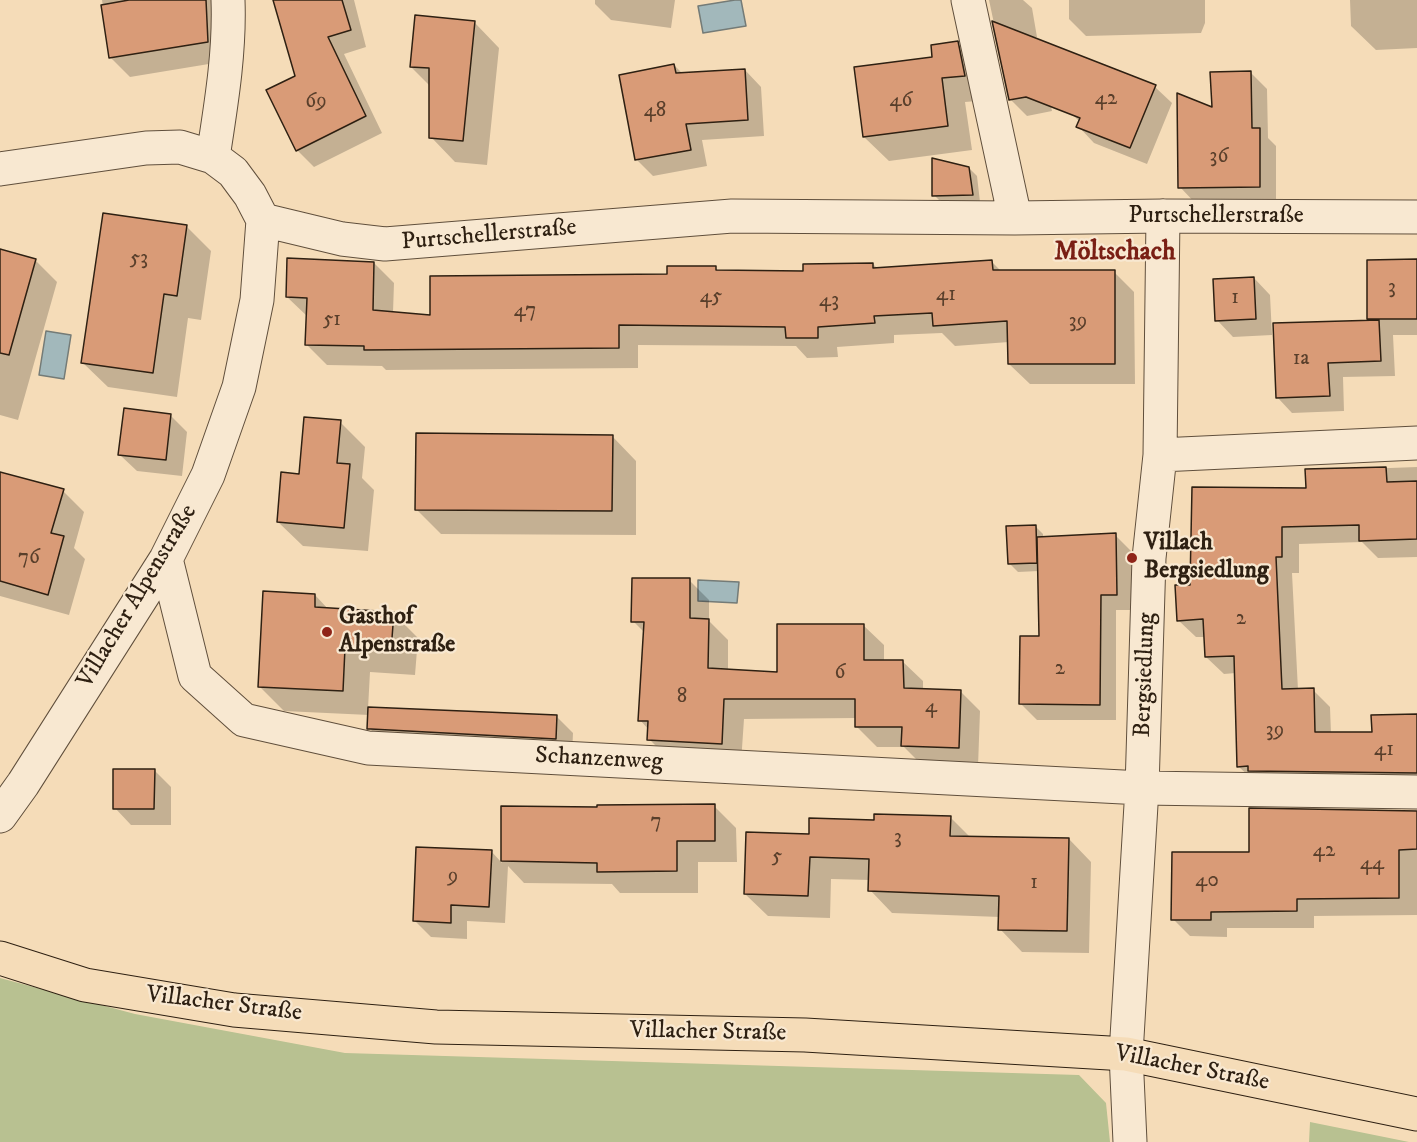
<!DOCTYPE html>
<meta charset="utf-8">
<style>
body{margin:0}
canvas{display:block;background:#f5dcb8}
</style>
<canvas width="1417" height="1142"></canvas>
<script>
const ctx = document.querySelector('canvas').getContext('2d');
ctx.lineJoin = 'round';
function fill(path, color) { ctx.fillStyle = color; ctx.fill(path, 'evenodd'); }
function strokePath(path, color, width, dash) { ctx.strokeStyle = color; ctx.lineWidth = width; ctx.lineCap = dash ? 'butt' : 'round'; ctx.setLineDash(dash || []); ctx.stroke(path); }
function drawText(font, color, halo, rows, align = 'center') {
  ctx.font = font + ' "IM FELL DW Pica",serif'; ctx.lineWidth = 4.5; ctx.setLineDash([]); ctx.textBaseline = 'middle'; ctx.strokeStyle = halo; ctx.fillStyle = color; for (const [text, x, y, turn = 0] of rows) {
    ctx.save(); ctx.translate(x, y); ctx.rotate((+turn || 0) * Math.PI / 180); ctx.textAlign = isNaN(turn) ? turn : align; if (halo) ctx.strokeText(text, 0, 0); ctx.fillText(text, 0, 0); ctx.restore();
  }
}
fill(new Path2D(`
 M 0,978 L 135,1014 L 345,1053 L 1079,1075 L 1106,1103 L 1110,1142 L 0,1142 Z
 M 1310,1122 L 1409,1142 L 1309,1142 Z`), '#b8c191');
const water = new Path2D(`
 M 735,0 L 741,0 L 746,26 L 703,33 L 698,6 Z
 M 46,331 L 71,335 L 64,379 L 39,375 Z
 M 698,580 L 739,582 L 737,603 L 698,601 Z`);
fill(water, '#a2b8bb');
strokePath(water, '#747b77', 1.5);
fill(new Path2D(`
 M 102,0 L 224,0 L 227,61 L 130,77 L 110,57 Z
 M 274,0 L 354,0 L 366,47 L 344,54 L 382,133 L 314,167 L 297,150 L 296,77 Z
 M 595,0 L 675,0 L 671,28 L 611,20 L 595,4 Z
 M 989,0 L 1023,0 L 1032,8 L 1037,37 L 1025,37 L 1040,52 L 1052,111 L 1027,116 L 1010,99 Z
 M 1069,0 L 1205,0 L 1205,23 L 1201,33 L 1086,36 L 1069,19 Z
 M 1350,0 L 1417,0 L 1417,48 L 1376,50 L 1351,26 Z
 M 475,23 L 499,48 L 487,165 L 455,162 L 431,137 L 430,86 L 411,67 Z
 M 957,43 L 982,68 L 989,100 L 965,102 L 972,150 L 889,161 L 864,137 L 934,58 Z
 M 1070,53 L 1155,87 L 1172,103 L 1147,164 L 1094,143 L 1078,126 L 1080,122 L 1071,113 Z
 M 674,65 L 683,74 L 745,70 L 761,87 L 764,136 L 702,140 L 707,166 L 653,176 L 637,160 Z
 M 1250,72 L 1267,89 L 1268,138 L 1276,146 L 1276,203 L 1196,204 L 1180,187 L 1213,109 Z
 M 969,168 L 977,176 L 980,202 L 942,203 L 934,195 Z
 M 187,227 L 211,251 L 201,320 L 188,318 L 177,397 L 108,387 L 83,363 Z
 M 35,260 L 57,282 L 18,420 L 0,415 L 0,261 Z
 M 991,261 L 1002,272 L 1114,272 L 1134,292 L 1135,384 L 1030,384 L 1009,364 L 1009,342 L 955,346 L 942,333 L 894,335 L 894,343 L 837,347 L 838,357 L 807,358 L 796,346 L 638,345 L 638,368 L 386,370 L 382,366 L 327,365 L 307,345 L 308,317 L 287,297 L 374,263 L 394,283 L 393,313 L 432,316 L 715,268 L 719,271 L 804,272 L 873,264 L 878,269 Z
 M 1417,261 L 1417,335 L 1393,335 L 1395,376 L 1343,377 L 1344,411 L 1292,413 L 1277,397 L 1372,322 L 1368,318 Z
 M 1254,278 L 1270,295 L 1272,335 L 1233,337 L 1217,320 Z
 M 170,415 L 187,432 L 182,476 L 137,471 L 120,455 Z
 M 340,422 L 365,447 L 362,478 L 374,490 L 368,551 L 303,546 L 278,522 L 300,476 Z
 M 612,436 L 636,461 L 636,535 L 441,534 L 416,509 Z
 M 1417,467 L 1417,557 L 1378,558 L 1362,542 L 1299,544 L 1299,573 L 1292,573 L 1298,690 L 1313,690 L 1330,707 L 1331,734 L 1373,733 L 1417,716 L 1417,790 L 1256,783 L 1238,766 L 1236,673 L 1224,674 L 1206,657 L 1205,637 L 1196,637 L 1178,620 L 1192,586 L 1307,490 L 1307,471 Z
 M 0,473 L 63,491 L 84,512 L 74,548 L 85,559 L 69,615 L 0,596 Z
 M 1035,526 L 1043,534 L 1043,538 L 1115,535 L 1131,551 L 1133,610 L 1116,610 L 1116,720 L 1037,720 L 1021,704 L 1041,638 L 1039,571 L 1018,572 L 1010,564 Z
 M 689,580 L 709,600 L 709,621 L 728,640 L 728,671 L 778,674 L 863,625 L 884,645 L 884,661 L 902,661 L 923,681 L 923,690 L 960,691 L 980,711 L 978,767 L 923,766 L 904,747 L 877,747 L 857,727 L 857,718 L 744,719 L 741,763 L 669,759 L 649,739 L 649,730 L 640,720 L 645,633 L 633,621 Z
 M 315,595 L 329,610 L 393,613 L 418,638 L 415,675 L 370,672 L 368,709 L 556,716 L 573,733 L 572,755 L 386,745 L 369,728 L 369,715 L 284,711 L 259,686 Z
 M 154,770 L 171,787 L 171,825 L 131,825 L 115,808 Z
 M 714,806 L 736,828 L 737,862 L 698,862 L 698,893 L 620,893 L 612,884 L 524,883 L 508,866 L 505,923 L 467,921 L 467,939 L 431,937 L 415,921 L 491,851 L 502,863 L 503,807 L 598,809 Z
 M 1417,812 L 1417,915 L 1314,916 L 1314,928 L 1227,928 L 1227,937 L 1190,936 L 1173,919 L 1251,854 Z
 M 951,818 L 970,837 L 1069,839 L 1091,862 L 1089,953 L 1022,952 L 1000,929 L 1000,917 L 892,913 L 870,890 L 870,880 L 831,879 L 830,918 L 768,916 L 745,894 L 810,836 L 875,822 Z`), '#0003');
const building = new Path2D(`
 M 129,0 L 206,0 L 208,42 L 109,58 L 101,5 Z
 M 273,0 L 342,0 L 351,30 L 328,37 L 366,116 L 296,151 L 266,90 L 295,76 Z
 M 415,15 L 475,21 L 463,141 L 429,138 L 429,68 L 410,67 Z
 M 992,21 L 1156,85 L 1130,148 L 1076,127 L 1080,118 L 1026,97 L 1009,100 Z
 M 958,41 L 965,76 L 942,78 L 948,126 L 863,137 L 854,67 L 932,57 L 931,45 Z
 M 674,64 L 676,73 L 745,69 L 748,120 L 686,124 L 691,150 L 635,160 L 619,75 Z
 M 1251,71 L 1252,128 L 1260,128 L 1260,187 L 1178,188 L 1177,93 L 1212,107 L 1210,72 Z
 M 932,158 L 969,167 L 973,195 L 932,196 Z
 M 103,213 L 187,225 L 177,296 L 164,294 L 153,373 L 81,363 Z
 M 0,249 L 36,259 L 9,355 L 0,353 Z
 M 287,258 L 374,262 L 373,310 L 430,315 L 430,276 L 667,274 L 667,266 L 716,266 L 716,270 L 803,271 L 803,264 L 873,263 L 873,268 L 992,260 L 993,270 L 1115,270 L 1115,364 L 1008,364 L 1007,321 L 933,326 L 932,313 L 874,316 L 875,323 L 818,327 L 818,338 L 786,338 L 785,327 L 619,325 L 619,348 L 364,350 L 364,346 L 305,345 L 307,298 L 286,297 Z
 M 1417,259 L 1417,319 L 1367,319 L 1367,260 Z
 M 1254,277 L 1256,319 L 1215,321 L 1213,279 Z
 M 1379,320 L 1381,361 L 1328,363 L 1330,396 L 1276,398 L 1273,323 Z
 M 124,408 L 171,414 L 166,460 L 118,455 Z
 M 304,417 L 341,420 L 337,463 L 350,464 L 344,528 L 277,522 L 281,472 L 299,474 Z
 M 416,433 L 613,435 L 612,511 L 415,510 Z
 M 1386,467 L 1387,482 L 1417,481 L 1417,539 L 1359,541 L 1359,525 L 1282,527 L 1282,557 L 1276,557 L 1282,689 L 1314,688 L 1315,732 L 1372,732 L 1371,715 L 1417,714 L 1417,773 L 1248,771 L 1248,766 L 1237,767 L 1234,656 L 1205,657 L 1203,619 L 1177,621 L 1175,585 L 1190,585 L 1192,487 L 1306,488 L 1305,469 Z
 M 0,472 L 64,489 L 51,533 L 64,536 L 48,595 L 0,581 Z
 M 1036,525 L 1037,563 L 1008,564 L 1006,526 Z
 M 1116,533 L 1117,595 L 1101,595 L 1100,705 L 1019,704 L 1020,636 L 1039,636 L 1037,537 Z
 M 632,578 L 690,578 L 690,618 L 709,619 L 708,668 L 777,672 L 777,624 L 864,624 L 864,660 L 903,660 L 904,688 L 961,690 L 959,748 L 901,746 L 902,727 L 855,727 L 855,699 L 724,699 L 722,744 L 647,740 L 648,721 L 638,721 L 644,622 L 631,622 Z
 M 263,591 L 315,594 L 315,607 L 394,612 L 391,651 L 345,648 L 343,691 L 258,687 Z
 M 368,707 L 557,715 L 556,739 L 371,729 L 367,729 Z
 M 113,769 L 155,769 L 154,809 L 113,809 Z
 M 715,804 L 715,841 L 677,841 L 677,871 L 597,872 L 597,863 L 501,861 L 501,806 L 597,807 L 597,805 Z
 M 1249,808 L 1417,811 L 1417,849 L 1399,850 L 1399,898 L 1297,899 L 1297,911 L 1211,912 L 1211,920 L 1171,920 L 1172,852 L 1249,852 Z
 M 874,814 L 951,816 L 950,836 L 1069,838 L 1067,931 L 998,930 L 999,896 L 868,891 L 869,859 L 810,857 L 808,896 L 744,894 L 746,832 L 809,834 L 809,818 L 874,820 Z
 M 416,847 L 492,850 L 489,907 L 451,905 L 451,923 L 413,921 Z`);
fill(building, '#d99b77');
strokePath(building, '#2e2012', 1.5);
const minor = new Path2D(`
 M 968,0 L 1015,218
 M 213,157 C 221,105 230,52 228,0
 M 0,169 L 146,148 L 180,147 L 213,157 L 233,172 L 250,195 L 263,220 L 342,239 L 385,244 L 732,216 L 1015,218 L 1163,216 L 1417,217
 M 1160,455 L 1417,443
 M 166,559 L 195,676 L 244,720 L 368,748 L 1142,788 L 1417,792
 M 0,816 L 23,784 L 166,559 L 208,475 L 239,387 L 257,300 L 263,220
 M 1130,1142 L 1126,1054 L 1142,788 L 1149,558 L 1160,455 L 1163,216`);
const primary = new Path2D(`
 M 0,958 L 85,985 L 234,1010 L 436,1027 L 805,1035 L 1126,1054 L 1417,1114`);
strokePath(minor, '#604f3c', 35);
strokePath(primary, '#2e2012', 35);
strokePath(minor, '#f8e8d1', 33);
strokePath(primary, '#f5dcb8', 33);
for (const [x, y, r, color] of [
 [1132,558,6,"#8f2418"],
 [327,632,6,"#8f2418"]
]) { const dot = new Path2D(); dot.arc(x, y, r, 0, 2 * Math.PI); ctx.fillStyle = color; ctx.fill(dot); strokePath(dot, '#f8e8d1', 2); }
drawText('21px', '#593f2b', null, [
 ["42",1106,100],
 ["46",901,102],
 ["69",316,103],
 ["48",655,112],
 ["36",1219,158],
 ["53",139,260],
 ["3",1392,289],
 ["41",946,296],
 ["45",711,298],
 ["1",1235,299],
 ["43",829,302],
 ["47",525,312],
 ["51",332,321],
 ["39",1078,323],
 ["1a",1301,360],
 ["76",29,559],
 ["2",1241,620],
 ["2",1060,670],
 ["6",840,674],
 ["8",682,698],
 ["4",931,708],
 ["39",1275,732],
 ["41",1384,751],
 ["7",656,823],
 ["3",898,839],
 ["42",1324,852],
 ["5",777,858],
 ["44",1372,865],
 ["9",453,878],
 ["40",1207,882],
 ["1",1034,884]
]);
drawText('24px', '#2e2012', '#f8e8d1', [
 ["Purtschellerstraße",1216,217],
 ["Purtschellerstraße",489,236,-5],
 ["Villacher Alpenstraße",138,597,-59],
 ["Bergsiedlung",1146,675,-88],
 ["Schanzenweg",599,760,3],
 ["Villacher Straße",224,1005,7],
 ["Villacher Straße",708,1033,1],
 ["Villacher Straße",1192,1069,11]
]);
drawText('bold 24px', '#2e2012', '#f8e8d1', [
 ["Villach",1144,544],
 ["Bergsiedlung",1144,572],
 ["Gasthof",339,618],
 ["Alpenstraße",339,646]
], 'left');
drawText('bold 26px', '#7a1f14', '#f8e8d1', [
 ["Möltschach",1115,254]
]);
</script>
